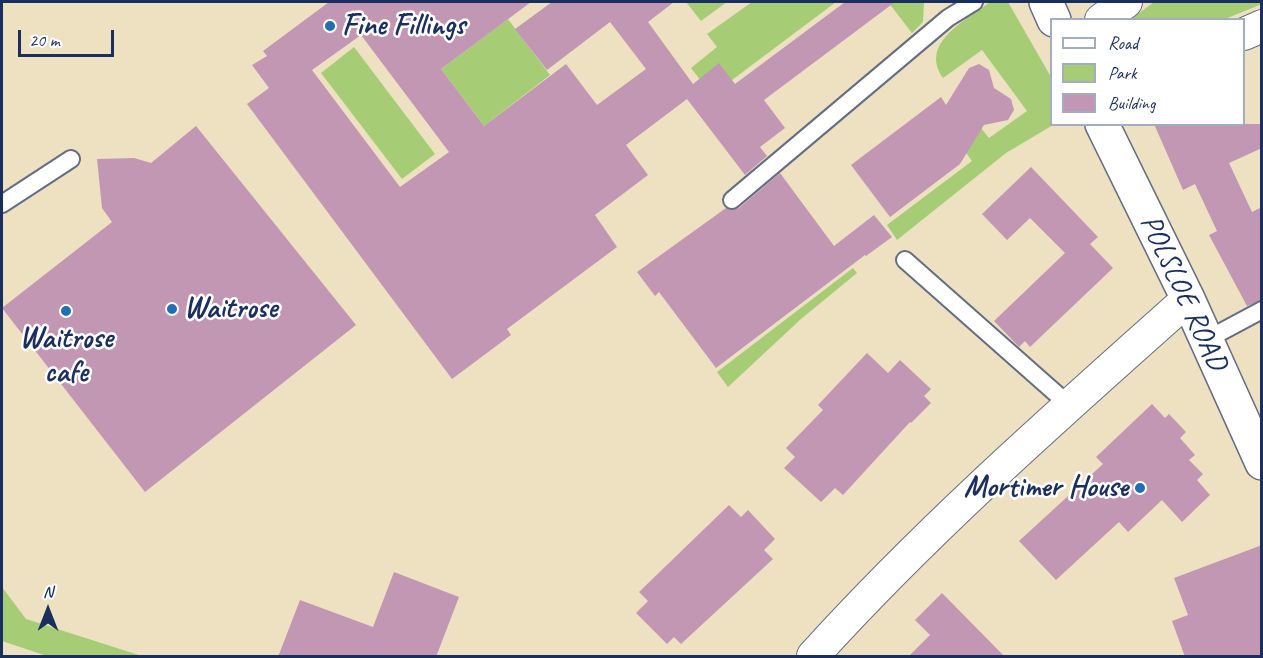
<!DOCTYPE html>
<style>
body{margin:0}
#map{position:relative;width:1263px;height:658px;overflow:hidden;background:#ede1c2;font-family:Caveat,sans-serif}
canvas{display:block}
.frame{position:absolute;inset:0;border:3px solid #1b2f5e;pointer-events:none}
.legend{position:absolute;left:1050px;top:18px;width:195px;height:108px;box-sizing:border-box;background:#fff;border:2px solid #a4acbf;margin:0;padding:8px 10px;list-style:none;font-size:18px;color:#1b2f5e}
.legend li{display:flex;align-items:center;gap:12px;height:30px}
.legend b{width:30px;border:2px solid #a4acbf}
.north{position:absolute;left:18px;top:580px;width:60px;height:60px;-webkit-text-stroke:4px #fff;paint-order:stroke;rotate:0deg;font-size:16px;font-weight:700;line-height:24px;text-align:center;color:#1b2f5e}
.north::after{content:'';display:block;margin:auto;width:21px;height:27px;background:#1b2f5e;clip-path:polygon(50% 0,100% 100%,50% 72%,0 100%)}
.scale{position:absolute;left:18px;top:30px;width:96px;height:27px;box-sizing:border-box;border:3px solid #1b2f5e;border-top:0;padding-left:8px;font-size:18px;line-height:21px;white-space:nowrap;color:#1b2f5e;-webkit-text-stroke:4px #fff;paint-order:stroke}
</style>
<div id="map">
<canvas width="1263" height="658"></canvas>
<div class="frame"></div>
<ul class="legend">
<li><b style="height:8px;background:#fff"></b>Road</li>
<li><b style="height:16px;background:#a7cc76"></b>Park</li>
<li><b style="height:16px;background:#c197b4"></b>Building</li>
</ul>
<div class="north">N</div>
<div class="scale">20 m</div>
</div>
<script>
const ctx = document.querySelector('canvas').getContext('2d');
ctx.lineJoin = 'round';
function fill(path, color) { ctx.fillStyle = color; ctx.fill(path, 'evenodd'); }
function strokePath(path, color, width, dash) { ctx.strokeStyle = color; ctx.lineWidth = width; ctx.lineCap = dash ? 'butt' : 'round'; ctx.setLineDash(dash || []); ctx.stroke(path); }
function drawText(font, color, halo, rows, align = 'center') {
  ctx.font = font + ' Caveat,sans-serif'; ctx.lineWidth = 5; ctx.setLineDash([]); ctx.textBaseline = 'middle'; ctx.strokeStyle = halo; ctx.fillStyle = color; for (const [text, x, y, turn = 0] of rows) {
    ctx.save(); ctx.translate(x, y); ctx.rotate((+turn || 0) * Math.PI / 180); ctx.textAlign = isNaN(turn) ? turn : align; if (halo) ctx.strokeText(text, 0, 0); ctx.fillText(text, 0, 0); ctx.restore();
  }
}
fill(new Path2D(`
 M 686,2 L 727,2 L 701,21 Z
 M 752,2 L 836,2 L 712,95 L 691,68 L 717,47 L 707,34 Z
 M 888,2 L 924,2 L 923,22 L 912,33 Z
 M 990,2 L 1008,2 L 1051,77 L 1052,124 L 1053,125 L 1006,153 L 897,240 L 887,225 L 972,161 L 955,138 L 976,122 L 989,138 L 1027,111 L 982,50 L 943,78 C 919,43 965,21 990,2 Z
 M 1154,2 L 1261,2 L 1262,4 L 1225,19 L 1131,19 Z
 M 508,19 L 550,75 L 484,126 L 441,69 Z
 M 354,47 L 435,154 L 402,179 L 321,73 Z
 M 853,268 L 857,273 L 801,319 L 728,387 L 717,372 Z
 M 2,587 L 26,619 L 142,656 L 47,656 L 2,641 Z`), '#a7cc76');
fill(new Path2D(`
 M 329,2 L 531,2 L 441,69 L 484,126 L 566,64 L 597,105 L 646,69 L 610,22 L 547,70 L 515,29 L 552,2 L 674,2 L 648,22 L 693,84 L 719,63 L 735,84 L 845,2 L 895,2 L 764,100 L 785,128 L 760,147 L 767,156 L 745,175 L 687,99 L 626,145 L 648,175 L 595,215 L 617,247 L 507,329 L 511,335 L 452,379 L 247,104 L 269,88 L 252,65 L 267,56 L 263,51 ZM 361,35 L 449,152 L 400,187 L 312,70 Z
 M 979,64 L 989,70 L 994,88 L 1011,99 L 1014,110 L 1008,120 L 984,125 L 960,164 L 890,217 L 851,165 L 941,97 L 946,105 L 969,68 Z
 M 1154,124 L 1262,124 L 1262,148 L 1229,163 L 1252,212 L 1262,207 L 1262,300 L 1247,306 L 1209,235 L 1217,231 L 1195,184 L 1183,190 Z
 M 196,126 L 356,325 L 145,492 L 2,308 L 112,222 L 102,208 L 97,159 L 134,158 L 151,163 Z
 M 1031,167 L 1098,237 L 1090,244 L 1113,268 L 1030,347 L 1025,341 L 1019,347 L 994,321 L 1065,253 L 1030,218 L 1007,240 L 982,214 Z
 M 780,173 L 834,246 L 874,215 L 892,237 L 866,256 L 865,255 L 716,368 L 659,292 L 655,296 L 637,272 L 726,208 L 733,210 L 739,208 Z
 M 867,353 L 888,373 L 900,360 L 931,389 L 924,396 L 931,403 L 911,423 L 910,422 L 843,495 L 835,488 L 821,502 L 784,468 L 795,457 L 786,448 L 823,410 L 818,405 Z
 M 1152,404 L 1165,418 L 1169,414 L 1186,432 L 1180,438 L 1195,455 L 1189,460 L 1203,474 L 1197,480 L 1210,495 L 1182,522 L 1162,500 L 1128,532 L 1119,522 L 1056,580 L 1019,541 L 1103,464 L 1096,457 Z
 M 729,505 L 741,517 L 748,510 L 775,539 L 764,550 L 773,559 L 681,644 L 674,637 L 667,644 L 636,613 L 648,601 L 639,592 Z
 M 1262,545 L 1262,657 L 1185,657 L 1172,621 L 1188,615 L 1174,578 Z
 M 394,572 L 459,597 L 436,657 L 278,657 L 300,600 L 373,627 Z
 M 942,593 L 1005,657 L 908,657 L 930,635 L 915,620 Z`), '#c197b4');
const service = new Path2D(`
 M 732,200 L 948,18 L 974,2
 M 2,204 L 71,159
 M 905,260 L 1069,405
 M 1206,340 L 1262,310`);
const minor = new Path2D(`
 M 1101,20 L 1126,2
 M 1244,34 L 1262,26
 M 813,656 C 929,528 1059,414 1188,299`);
const tertiary = new Path2D(`
 M 1046,2 L 1054,20
 M 1102,124 L 1188,299 L 1262,463`);
strokePath(service, '#646d81', 20);
strokePath(minor, '#646d81', 34);
strokePath(tertiary, '#646d81', 36);
strokePath(service, '#fff', 16);
strokePath(minor, '#fff', 32);
strokePath(tertiary, '#fff', 33);
for (const [x, y, r, color] of [
 [330,26,6,"#1f6fb2"],
 [172,309,6,"#1f6fb2"],
 [66,311,6,"#1f6fb2"],
 [1140,488,6,"#1f6fb2"]
]) { const dot = new Path2D(); dot.arc(x, y, r, 0, 2 * Math.PI); ctx.fillStyle = color; ctx.fill(dot); strokePath(dot, '#fff', 2); }
drawText('bold 30px', '#1b2f5e', '#fff', [
 ["Fine Fillings",342,26],
 ["Waitrose",184,309],
 ["Waitrose",66,339,"center"],
 ["cafe",66,373,"center"],
 ["Mortimer House",1128,488,"right"]
], 'left');
drawText('30px', '#1b2f5e', '#fff', [
 ["POLSLOE ROAD",1183,293,65]
]);
</script>
